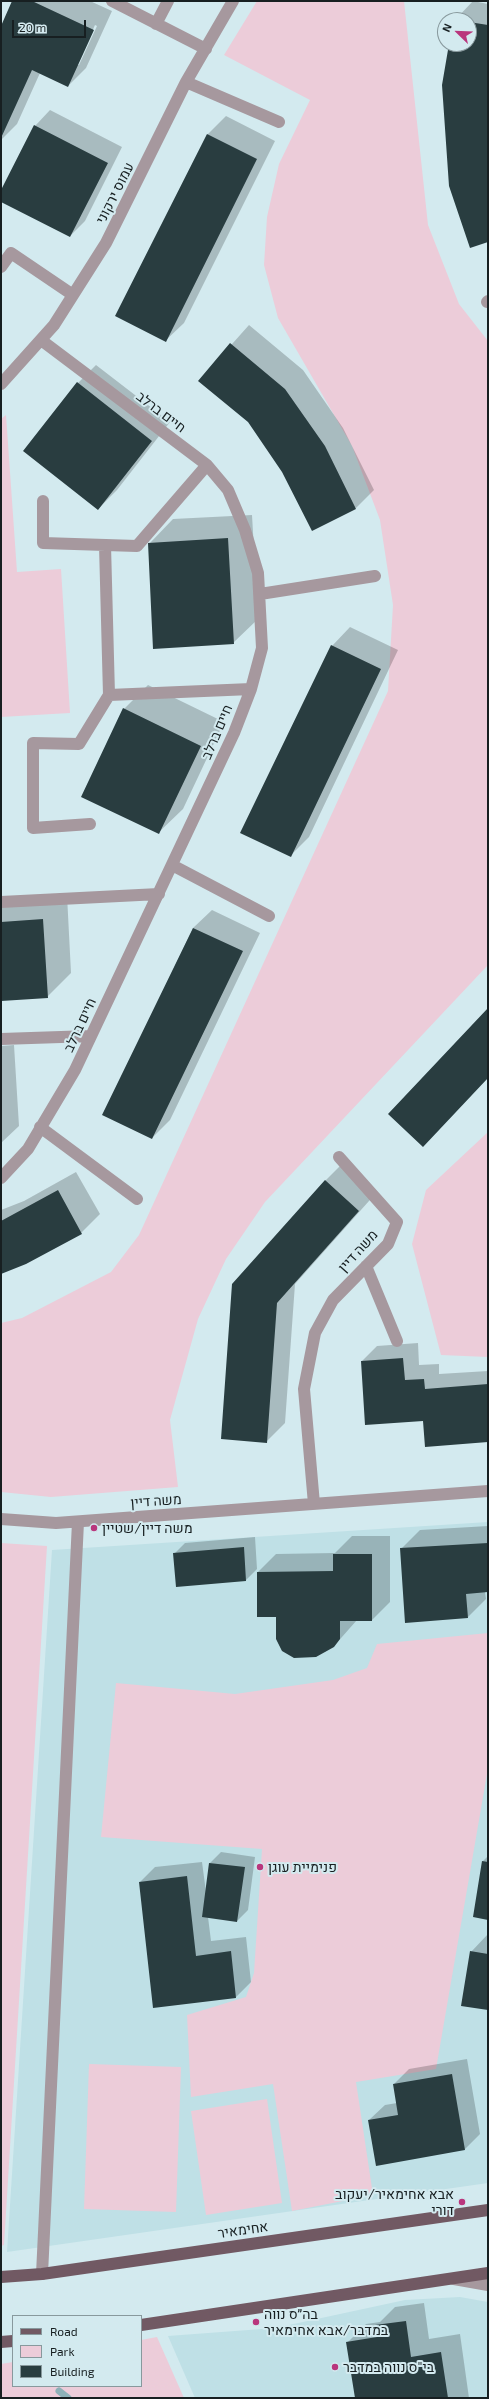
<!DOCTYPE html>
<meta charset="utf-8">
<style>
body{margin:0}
#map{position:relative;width:489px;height:2399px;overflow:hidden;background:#d3eaef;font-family:"Exo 2",sans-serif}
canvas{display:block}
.frame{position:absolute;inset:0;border:2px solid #171f21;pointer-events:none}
.legend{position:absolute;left:12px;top:2315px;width:130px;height:72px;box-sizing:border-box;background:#d3eaef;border:1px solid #88999d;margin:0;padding:5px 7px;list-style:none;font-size:12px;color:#171f21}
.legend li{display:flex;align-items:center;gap:8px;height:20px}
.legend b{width:20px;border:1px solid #88999d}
.north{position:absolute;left:437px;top:12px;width:40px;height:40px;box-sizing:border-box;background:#d3eaef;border:1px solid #88999d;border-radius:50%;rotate:293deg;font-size:11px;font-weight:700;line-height:16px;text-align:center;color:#171f21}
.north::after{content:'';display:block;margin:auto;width:14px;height:18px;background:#b9367d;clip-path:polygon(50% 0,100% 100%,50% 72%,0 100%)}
.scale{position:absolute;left:12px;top:20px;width:74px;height:18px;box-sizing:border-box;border:2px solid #171f21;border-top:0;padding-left:5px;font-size:12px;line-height:14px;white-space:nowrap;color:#171f21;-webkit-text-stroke:3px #d3eaef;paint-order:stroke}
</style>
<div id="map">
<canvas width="489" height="2399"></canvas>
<div class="frame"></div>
<ul class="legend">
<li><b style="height:5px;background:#715963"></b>Road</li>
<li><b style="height:11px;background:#ecccd9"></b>Park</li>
<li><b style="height:11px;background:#293d40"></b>Building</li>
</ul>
<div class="north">N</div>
<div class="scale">20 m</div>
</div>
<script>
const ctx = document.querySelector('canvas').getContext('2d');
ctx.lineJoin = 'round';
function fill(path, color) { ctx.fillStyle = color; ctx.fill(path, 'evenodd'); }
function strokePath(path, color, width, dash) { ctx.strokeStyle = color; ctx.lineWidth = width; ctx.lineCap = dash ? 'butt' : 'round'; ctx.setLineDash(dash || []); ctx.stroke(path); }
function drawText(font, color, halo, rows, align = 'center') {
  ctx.font = font + ' "Exo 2",Heebo,sans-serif'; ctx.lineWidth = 4; ctx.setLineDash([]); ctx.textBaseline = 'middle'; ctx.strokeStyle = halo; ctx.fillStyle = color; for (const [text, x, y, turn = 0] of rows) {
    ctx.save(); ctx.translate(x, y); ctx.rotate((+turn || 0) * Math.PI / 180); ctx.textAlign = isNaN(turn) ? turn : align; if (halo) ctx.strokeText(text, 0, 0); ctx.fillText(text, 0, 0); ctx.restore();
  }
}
fill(new Path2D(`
 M 488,1522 L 488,2183 L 7,2252 L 52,1550 Z
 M 460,2297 L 488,2302 L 488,2398 L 195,2398 L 168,2336 L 275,2328 L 405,2300 Z`), '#bfe0e6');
fill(new Path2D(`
 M 257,1 L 404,1 L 428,225 L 459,304 L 488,341 L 488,965 L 265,1202 L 226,1259 L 198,1319 L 170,1420 L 178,1487 L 51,1497 L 1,1492 L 1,1323 L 22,1318 L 111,1272 L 139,1235 L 388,691 L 393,605 L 380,520 L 352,446 L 278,318 L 264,265 L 267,217 L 279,164 L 310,100 L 224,55 Z
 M 6,415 L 17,572 L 61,569 L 70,713 L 1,717 L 1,419 Z
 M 488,1132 L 488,1357 L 441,1355 L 412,1244 L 426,1190 Z
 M 1,1543 L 47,1546 L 4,2245 L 1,2246 Z
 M 488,1633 L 488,1768 L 436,2069 L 356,2082 L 373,2195 L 292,2211 L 273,2084 L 191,2097 L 187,2015 L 246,1997 L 254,1973 L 262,1849 L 101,1837 L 116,1683 L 235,1694 L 333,1680 L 367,1668 L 377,1644 Z
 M 89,2064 L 181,2067 L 176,2212 L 84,2209 Z
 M 267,2099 L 282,2203 L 206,2215 L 191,2111 Z
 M 157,2337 L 184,2398 L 1,2398 L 1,2364 L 13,2362 L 13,2386 L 141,2386 L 141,2340 Z`), '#ecccd9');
fill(new Path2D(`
 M 13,1 L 90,1 L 112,11 L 86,68 L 68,86 L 40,73 L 17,124 L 1,140 L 1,28 ZM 95,25 L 97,26 L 79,65 L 77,65 Z
 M 473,1 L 488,4 L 488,241 L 450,44 L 469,44 L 469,20 L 455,20 Z
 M 50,110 L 122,147 L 85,221 L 70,236 L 1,201 L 1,192 L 35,126 Z
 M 226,116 L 275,141 L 184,323 L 165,341 L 208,134 Z
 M 249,325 L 303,370 L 343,428 L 374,490 L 356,508 L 283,471 L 249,421 L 200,380 Z
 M 96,365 L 170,422 L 117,490 L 98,509 L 78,383 Z
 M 252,515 L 258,619 L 233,643 L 149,544 L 173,519 Z
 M 350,627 L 398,650 L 309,837 L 290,856 L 332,646 Z
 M 148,685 L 224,722 L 183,809 L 158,833 L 124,709 Z
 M 67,895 L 71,973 L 47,997 L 1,1000 L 1,899 Z
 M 212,910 L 260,933 L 170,1120 L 152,1138 L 104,1115 L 193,928 Z
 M 14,1045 L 19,1126 L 1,1143 L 1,1046 Z
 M 344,1162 L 377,1192 L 295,1284 L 285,1423 L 266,1442 L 222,1438 L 325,1181 Z
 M 76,1172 L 100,1214 L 81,1233 L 1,1273 L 1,1210 L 24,1201 Z
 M 418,1343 L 419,1365 L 439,1364 L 439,1374 L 488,1371 L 488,1441 L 424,1420 L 362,1361 L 377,1346 Z
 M 488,1526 L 488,1591 L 485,1592 L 486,1599 L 468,1617 L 401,1549 L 420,1530 Z
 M 352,1536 L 390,1536 L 390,1602 L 372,1620 L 357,1620 L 334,1646 L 277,1616 L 258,1572 L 276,1554 L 335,1553 Z
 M 255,1537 L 257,1569 L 246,1580 L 177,1585 L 174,1554 L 185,1543 Z
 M 221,1852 L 255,1857 L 248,1910 L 237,1921 L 208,1917 L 211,1941 L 246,1937 L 251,1982 L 236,1997 L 154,2007 L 140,1882 L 155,1867 L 202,1862 L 206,1892 L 210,1863 Z
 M 488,1856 L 488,1919 L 474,1916 L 483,1861 Z
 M 488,1934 L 488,2009 L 471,1952 Z
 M 467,2059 L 480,2134 L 465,2149 L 377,2164 L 369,2120 L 385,2105 L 397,2103 L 394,2084 L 409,2069 Z
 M 424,2303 L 429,2339 L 460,2334 L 469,2398 L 356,2398 L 347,2343 L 366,2324 L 380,2322 L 395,2307 Z`), '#0003');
strokePath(new Path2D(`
 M 59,2391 L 68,2398`), '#8db1b8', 7);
fill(new Path2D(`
 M 12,1 L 32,1 L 94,30 L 68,87 L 32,70 L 1,138 L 1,26 Z
 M 469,22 L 488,25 L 488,242 L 470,248 L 449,186 L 442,85 L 449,44 L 469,44 Z
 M 34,125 L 108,163 L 70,237 L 1,202 L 1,190 Z
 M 207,134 L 257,159 L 166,342 L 115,316 Z
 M 230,343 L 285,389 L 325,446 L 356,509 L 312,531 L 282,472 L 248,422 L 198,381 Z
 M 77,382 L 152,441 L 98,510 L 23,451 Z
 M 228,538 L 234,644 L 153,649 L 148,543 Z
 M 331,645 L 381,669 L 291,857 L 240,833 Z
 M 123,708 L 201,746 L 159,834 L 81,797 Z
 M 43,919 L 48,998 L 1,1001 L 1,922 Z
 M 193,928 L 243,951 L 152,1139 L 102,1115 Z
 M 488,1008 L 488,1078 L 423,1147 L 388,1114 Z
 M 325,1180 L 359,1211 L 277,1303 L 267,1443 L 221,1439 L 232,1284 Z
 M 58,1190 L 82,1234 L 26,1264 L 1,1274 L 1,1221 Z
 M 403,1358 L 405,1380 L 424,1379 L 425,1389 L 488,1384 L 488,1442 L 425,1447 L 423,1421 L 365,1425 L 361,1361 Z
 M 488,1543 L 488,1592 L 466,1594 L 468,1618 L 405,1623 L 400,1548 Z
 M 244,1547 L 246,1581 L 176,1587 L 173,1553 Z
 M 333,1554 L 372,1554 L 372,1621 L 340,1621 L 340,1639 L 334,1647 L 316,1657 L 294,1658 L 282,1651 L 276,1639 L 276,1617 L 257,1617 L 257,1572 L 333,1571 Z
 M 482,1861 L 488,1862 L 488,1920 L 473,1917 Z
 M 209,1863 L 245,1867 L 237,1922 L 202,1917 Z
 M 187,1876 L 196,1956 L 231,1951 L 236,1998 L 153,2008 L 139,1882 Z
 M 470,1951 L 488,1954 L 488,2010 L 461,2006 Z
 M 452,2074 L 465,2150 L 376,2166 L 368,2120 L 398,2115 L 393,2084 Z
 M 406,2321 L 411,2357 L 441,2352 L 448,2398 L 355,2398 L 346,2342 L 377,2337 L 375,2325 Z`), '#293d40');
strokePath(new Path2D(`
 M 112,1 L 206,49
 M 156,24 L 168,1
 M 186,82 L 279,122
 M 1,267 L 11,253 L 73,295
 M 487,302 L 488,301
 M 1,384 L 54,325 L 106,243 L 186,82 L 233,1
 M 43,501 L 43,543 L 137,546 L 207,465
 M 105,545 L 109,695 L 251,689
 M 260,594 L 375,576
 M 90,824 L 33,828 L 33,743 L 79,744 L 109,695
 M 172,865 L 269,916
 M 1,902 L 159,894
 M 1,1039 L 91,1036
 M 40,1127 L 137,1199
 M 1,1178 L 28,1149 L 75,1070 L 234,733 L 251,689 L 262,648 L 258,573 L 245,530 L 228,490 L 207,465 L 41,340
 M 366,1266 L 397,1341
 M 314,1504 L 304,1389 L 315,1333 L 333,1300 L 388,1244 L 397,1222 L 339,1157
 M 1,1519 L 56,1523 L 488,1491
 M 42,2274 L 78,1522
 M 454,2279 L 488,2285`), '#a6989e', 12);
strokePath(new Path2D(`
 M 1,2277 L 42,2274 L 488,2210
 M 141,2325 L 488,2273
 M 1,2342 L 13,2341`), '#715963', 12);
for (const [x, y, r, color] of [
 [94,1528,4,"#b9367d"],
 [260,1867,4,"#b9367d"],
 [462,2202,4,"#b9367d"],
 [256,2322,4,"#b9367d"],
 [335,2367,4,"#b9367d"]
]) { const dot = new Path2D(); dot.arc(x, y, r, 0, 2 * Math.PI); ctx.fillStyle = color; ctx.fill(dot); strokePath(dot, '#d3eaef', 1.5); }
drawText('14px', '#171f21', '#d3eaef', [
 ["עמוס ירקוני",115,193,-63],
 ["חיים ברלב",161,412,37],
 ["חיים ברלב",217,732,-67],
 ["חיים ברלב",80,1025,-65],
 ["משה דיין",358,1251,-48],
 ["משה דיין",156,1501,-4],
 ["אחימאיר",243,2230,-8]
]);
drawText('14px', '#171f21', '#d3eaef', [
 ["משה דיין/שטיין",102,1528],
 ["פנימיית עוגן",268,1867],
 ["אבא אחימאיר/יעקוב",454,2194,"right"],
 ["דורי",454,2210,"right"],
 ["בה״ס נווה",264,2314],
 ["במדבר/אבא אחימאיר",264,2330],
 ["בי\"ס נווה במדבר",343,2367]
], 'left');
</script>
